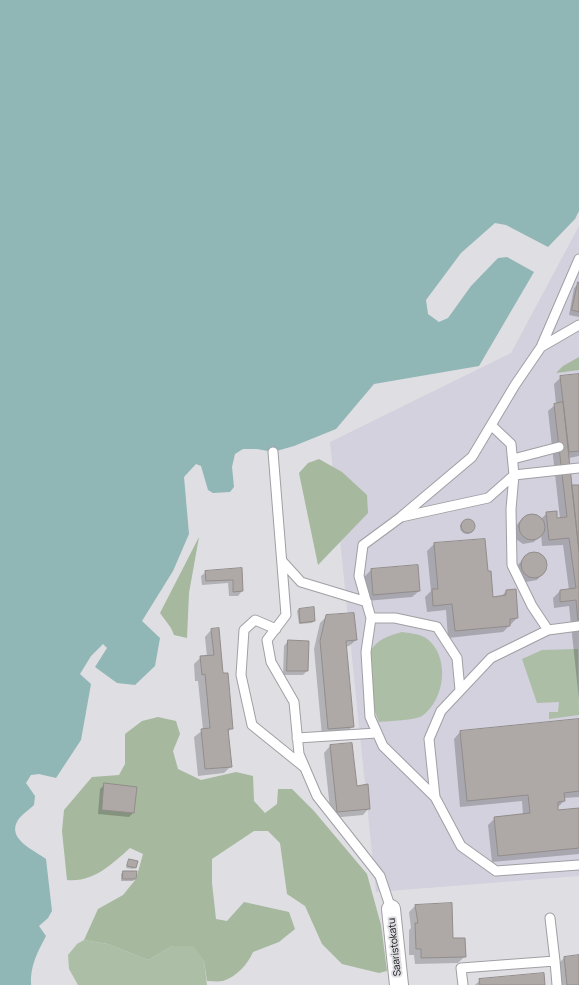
<!DOCTYPE html>
<style>
body{margin:0}
canvas{display:block;background:#dedee3}
</style>
<canvas width="579" height="985"></canvas>
<script>
const ctx = document.querySelector('canvas').getContext('2d');
ctx.lineJoin = 'round';
function fill(path, color) { ctx.fillStyle = color; ctx.fill(path, 'evenodd'); }
function strokePath(path, color, width, dash) { ctx.strokeStyle = color; ctx.lineWidth = width; ctx.lineCap = dash ? 'butt' : 'round'; ctx.setLineDash(dash || []); ctx.stroke(path); }
function drawText(font, color, halo, rows, align = 'center') {
  ctx.font = font + ' Manrope,sans-serif'; ctx.lineWidth = 4; ctx.setLineDash([]); ctx.textBaseline = 'middle'; ctx.strokeStyle = halo; ctx.fillStyle = color; for (const [text, x, y, turn = 0] of rows) {
    ctx.save(); ctx.translate(x, y); ctx.rotate((+turn || 0) * Math.PI / 180); ctx.textAlign = isNaN(turn) ? turn : align; if (halo) ctx.strokeText(text, 0, 0); ctx.fillText(text, 0, 0); ctx.restore();
  }
}
fill(new Path2D(`
 M 579,226 L 579,876 L 376,892 L 330,442 L 511,353 Z`), '#d2d1dd');
fill(new Path2D(`
 M 402,632 C 409,633 420,634 426,638 C 450,655 446,699 422,716 C 416,720 389,721 379,722 L 373,707 L 370,652 C 377,639 388,636 402,632 Z
 M 578,649 L 579,715 L 549,719 L 549,712 L 558,712 L 559,702 L 537,703 L 522,659 L 542,650 Z
 M 84,940 L 108,944 L 148,960 L 172,946 L 195,946 L 204,961 L 207,985 L 78,985 L 69,969 L 68,955 L 77,944 Z`), '#adbea6');
fill(new Path2D(`
 M 579,357 L 579,370 L 556,373 L 563,366 Z
 M 319,459 L 342,472 L 367,495 L 368,513 L 318,565 L 299,473 L 308,463 Z
 M 199,537 L 189,593 L 187,638 L 174,635 L 171,628 L 160,613 Z
 M 158,717 L 176,721 L 180,734 L 173,751 L 178,769 L 201,780 L 236,772 L 253,776 L 254,801 L 265,813 L 277,804 L 278,789 L 292,789 L 314,811 L 367,874 L 381,925 L 387,971 L 379,973 L 342,964 L 322,944 L 305,906 L 287,894 L 280,843 L 268,831 L 254,831 L 212,859 L 212,883 L 216,919 L 227,921 L 244,902 L 289,912 L 295,929 L 279,942 L 253,952 C 248,964 236,977 223,981 C 218,982 212,981 207,981 L 204,961 L 194,946 L 172,946 L 148,960 L 108,944 L 84,940 L 98,909 L 123,895 L 136,879 L 143,854 L 130,848 C 112,864 93,883 67,880 L 62,831 L 64,810 L 92,777 L 119,775 L 125,764 L 125,734 L 142,721 Z`), '#a6b89e');
fill(new Path2D(`
 M 0,0 L 579,0 L 579,211 L 575,219 L 548,247 L 506,225 L 495,223 L 461,253 L 426,300 L 428,314 L 439,322 L 448,318 L 471,286 L 498,258 L 507,257 L 534,272 L 479,366 L 374,384 L 336,429 L 294,446 L 273,452 L 257,449 L 243,449 L 235,454 L 232,467 L 234,487 L 230,492 L 213,493 L 208,490 L 201,466 L 196,464 L 184,477 L 189,534 L 173,571 L 142,621 L 160,638 L 155,666 L 135,685 L 117,683 L 95,667 L 107,648 L 103,644 L 91,656 L 80,674 L 91,684 L 81,740 L 56,778 L 39,774 L 31,775 L 26,783 L 35,796 L 34,805 C 30,809 22,814 18,820 C 6,839 34,850 46,859 L 52,911 L 48,918 L 39,926 L 46,936 C 37,953 30,966 31,985 L 0,985 Z`), '#91b6b6');
fill(new Path2D(`
 M 578,284 L 579,284 L 579,317 L 569,315 L 574,288 Z
 M 579,375 L 579,456 L 569,458 L 572,486 L 579,486 L 579,700 L 569,606 L 554,608 L 553,598 L 560,591 L 569,590 L 563,545 L 542,546 L 541,534 L 534,542 L 523,544 L 516,539 L 514,532 L 515,527 L 519,522 L 529,515 L 536,516 L 540,520 L 547,513 L 556,519 L 560,519 L 548,411 L 556,404 L 554,384 L 561,377 Z
 M460 527a7 7 0 1 1 14 0a7 7 0 1 1-14 0Z
 M 434,544 L 487,572 L 492,598 L 501,597 L 506,591 L 517,618 L 503,632 L 448,638 L 446,610 L 427,612 L 425,597 L 431,591 L 427,551 Z
 M 532,553 L 539,554 L 546,561 L 545,571 L 537,580 L 526,582 L 519,577 L 517,570 L 518,565 L 522,560 Z
 M 241,569 L 242,591 L 238,596 L 229,596 L 228,583 L 202,585 L 201,576 L 206,572 Z
 M 371,570 L 419,591 L 412,597 L 366,601 L 364,577 Z
 M 299,609 L 314,621 L 312,623 L 299,624 L 297,611 Z
 M 327,616 L 356,640 L 349,646 L 345,647 L 353,726 L 346,733 L 322,736 L 314,649 L 320,623 Z
 M 211,630 L 222,675 L 232,728 L 227,733 L 231,766 L 224,773 L 198,776 L 194,737 L 203,730 L 198,681 L 195,681 L 194,664 L 201,657 L 207,657 L 205,637 Z
 M 288,641 L 307,671 L 303,675 L 283,675 L 284,646 Z
 M 579,720 L 579,797 L 564,798 L 564,801 L 557,808 L 558,811 L 579,809 L 579,854 L 492,862 L 488,825 L 495,818 L 523,815 L 522,801 L 460,807 L 454,739 L 460,732 Z
 M 330,746 L 369,808 L 363,815 L 331,818 L 324,753 Z
 M 105,784 L 133,813 L 129,817 L 98,814 L 100,789 Z
 M 129,860 L 135,867 L 133,869 L 126,868 Z
 M 123,872 L 135,879 L 133,881 L 121,881 L 121,874 Z
 M 415,906 L 452,939 L 465,956 L 458,963 L 415,964 L 414,955 L 409,955 L 409,930 L 411,928 L 409,912 Z
 M 579,956 L 579,985 L 559,985 L 558,964 L 564,958 Z
 M 480,980 L 544,985 L 475,985 Z`), '#0003');
const building = new Path2D(`
 M 578,282 L 579,283 L 579,312 L 572,310 Z
 M 579,374 L 579,451 L 569,452 L 560,376 Z
 M 563,402 L 579,551 L 579,632 L 576,600 L 560,602 L 560,590 L 576,588 L 569,538 L 549,540 L 546,512 L 557,511 L 557,518 L 567,517 L 554,404 Z
 M 572,485 L 579,485 L 579,551 Z
 M519 527a13 13 0 1 1 26 0a13 13 0 1 1-26 0Z
 M461 526a7 7 0 1 1 14 0a7 7 0 1 1-14 0Z
 M 485,539 L 488,571 L 491,571 L 493,597 L 506,595 L 506,590 L 516,589 L 518,618 L 510,619 L 510,626 L 455,631 L 452,604 L 433,606 L 432,589 L 438,589 L 434,543 Z
 M521 565a13 13 0 1 1 26 0a13 13 0 1 1-26 0Z
 M 418,565 L 420,591 L 373,595 L 371,569 Z
 M 242,568 L 243,591 L 233,592 L 233,580 L 206,581 L 205,571 Z
 M 314,607 L 315,621 L 300,623 L 299,609 Z
 M 354,613 L 357,640 L 346,641 L 354,727 L 328,729 L 320,641 L 326,615 Z
 M 219,628 L 223,673 L 228,673 L 233,729 L 228,729 L 232,767 L 205,769 L 201,729 L 210,728 L 205,674 L 202,675 L 200,656 L 214,655 L 211,629 Z
 M 288,640 L 309,641 L 308,671 L 287,671 Z
 M 579,719 L 579,791 L 564,793 L 565,801 L 558,802 L 558,810 L 579,808 L 579,848 L 498,856 L 494,817 L 530,813 L 528,795 L 467,801 L 460,731 Z
 M 352,743 L 357,786 L 368,784 L 370,809 L 337,812 L 330,745 Z
 M 104,783 L 137,787 L 134,813 L 102,810 Z
 M 129,859 L 138,861 L 136,868 L 127,866 Z
 M 123,871 L 137,871 L 136,879 L 123,879 Z
 M 452,903 L 453,938 L 465,938 L 466,957 L 421,958 L 421,949 L 416,949 L 415,923 L 418,923 L 415,905 Z
 M 579,955 L 579,985 L 567,985 L 564,957 Z
 M 544,973 L 545,985 L 480,985 L 479,979 Z`);
fill(building, '#aea9a7');
strokePath(building, '#928d8b', 1);
const service = new Path2D(`
 M 541,347 L 579,259
 M 273,452 L 286,615 L 267,640 L 271,662 L 294,702 L 299,754 L 317,796 L 380,876 L 391,909
 M 513,459 L 559,447
 M 402,516 L 472,457 L 515,385 L 541,347 L 579,325
 M 282,561 L 301,582 L 367,602
 M 371,618 L 359,576 L 363,545 L 401,517 L 488,498 L 514,475 L 511,444 L 491,425
 M 579,626 L 548,630 L 491,658 L 441,711 L 429,739 L 435,797 L 461,846 L 496,871 L 579,865
 M 276,629 L 255,620 L 244,630 L 241,675 L 252,725 L 304,767
 M 548,630 L 532,606 L 512,565 L 511,509 L 514,475 L 579,468
 M 297,738 L 377,733
 M 435,797 L 383,746 L 370,717 L 366,652 L 371,618 L 395,618 L 437,627 L 457,658 L 460,690
 M 555,961 L 557,985
 M 463,985 L 461,968 L 555,961 L 550,918`);
const minor = new Path2D(`
 M 391,909 L 399,985`);
strokePath(service, '#a09fa4', 11);
strokePath(minor, '#a09fa4', 20);
strokePath(service, '#fff', 9);
strokePath(minor, '#fff', 18);
drawText('10px', '#0f0f11', '#dedee3', [
 ["Saaristokatu",395,947,-96]
]);
</script>
